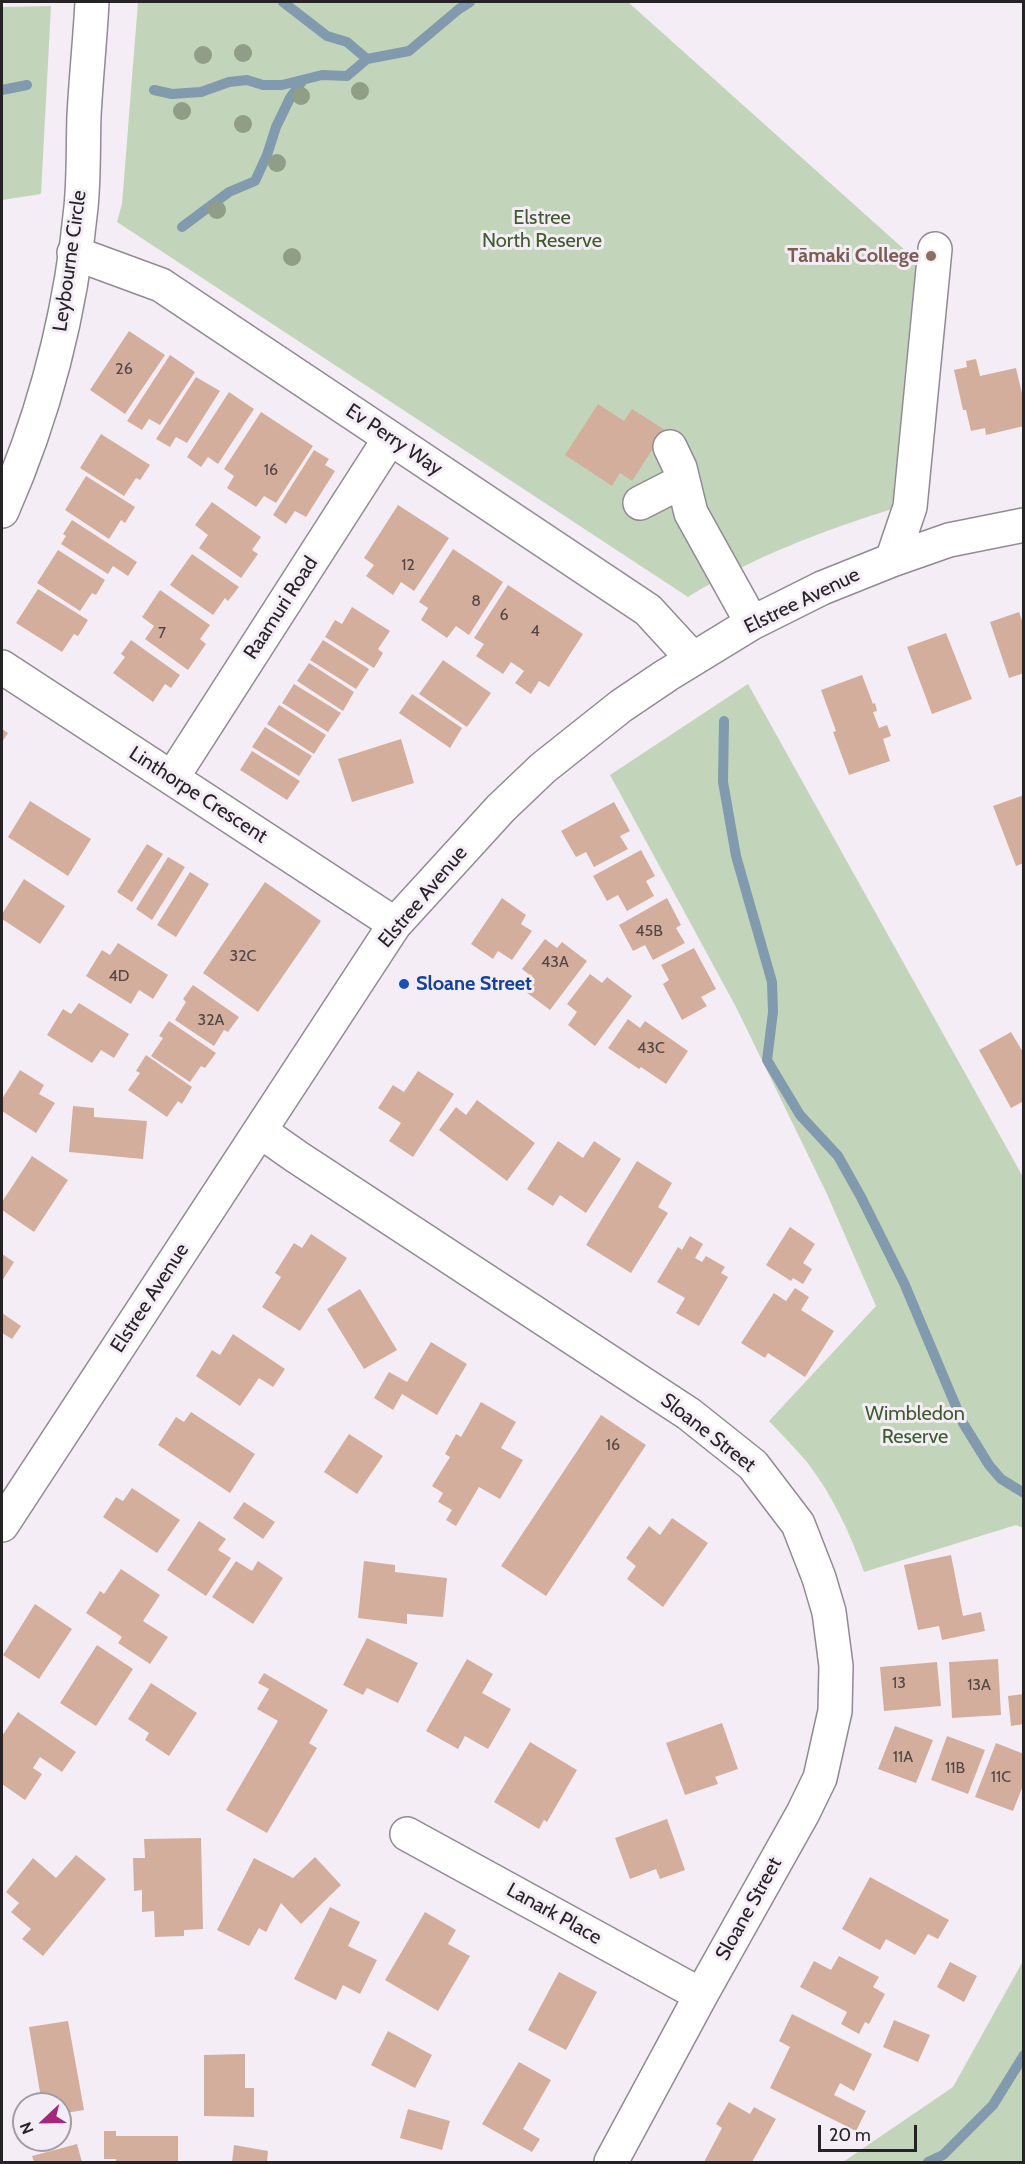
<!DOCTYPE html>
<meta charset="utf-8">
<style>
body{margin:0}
#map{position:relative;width:1025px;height:2164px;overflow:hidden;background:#f5edf6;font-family:Cabin,sans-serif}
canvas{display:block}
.frame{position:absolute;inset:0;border:3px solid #262327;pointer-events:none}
.north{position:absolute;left:12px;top:2092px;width:60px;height:60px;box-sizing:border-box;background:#f5edf6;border:2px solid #a29ca3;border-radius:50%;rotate:248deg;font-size:16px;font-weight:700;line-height:24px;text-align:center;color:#262327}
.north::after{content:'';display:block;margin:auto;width:21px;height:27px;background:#a3287e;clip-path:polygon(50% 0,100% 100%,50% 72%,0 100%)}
.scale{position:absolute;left:818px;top:2125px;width:99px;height:27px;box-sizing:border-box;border:3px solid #262327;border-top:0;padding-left:8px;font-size:18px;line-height:21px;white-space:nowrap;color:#262327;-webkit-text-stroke:4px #f5edf6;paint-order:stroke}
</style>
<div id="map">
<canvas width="1025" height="2164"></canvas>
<div class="frame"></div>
<div class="north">N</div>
<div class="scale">20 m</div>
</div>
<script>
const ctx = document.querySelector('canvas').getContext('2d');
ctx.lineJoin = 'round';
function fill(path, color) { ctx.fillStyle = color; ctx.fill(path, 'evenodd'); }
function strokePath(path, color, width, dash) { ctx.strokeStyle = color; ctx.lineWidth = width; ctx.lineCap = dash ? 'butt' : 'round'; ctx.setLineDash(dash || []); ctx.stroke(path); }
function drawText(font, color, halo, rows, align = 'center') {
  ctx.font = font + ' Cabin,sans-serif'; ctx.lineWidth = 6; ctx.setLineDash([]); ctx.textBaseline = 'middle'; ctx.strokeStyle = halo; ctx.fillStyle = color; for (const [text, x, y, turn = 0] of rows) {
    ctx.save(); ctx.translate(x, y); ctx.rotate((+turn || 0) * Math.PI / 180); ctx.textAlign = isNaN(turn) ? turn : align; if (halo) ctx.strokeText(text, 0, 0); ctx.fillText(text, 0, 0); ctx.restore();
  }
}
fill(new Path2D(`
 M 138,2 L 628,2 L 916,260 L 892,509 C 822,531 751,558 688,597 L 117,222 L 122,204 Z
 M 51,6 L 41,194 L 2,200 L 2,7 Z
 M 748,684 L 1023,1177 L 1023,1528 L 1016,1525 L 864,1572 C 850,1533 833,1496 807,1462 C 795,1448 782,1435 769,1421 L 876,1306 L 826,1192 L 736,1007 L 610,775 Z
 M 1023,1961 L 1023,2162 L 843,2162 L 953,2087 Z`), '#c2d5ba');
strokePath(new Path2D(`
 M 283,2 L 327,36 L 347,42 L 367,59
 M 2,90 L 27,85
 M 154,90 L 172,94 L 201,92 L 229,82 L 247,80 L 263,85 L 282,85 L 322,75 L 347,76 L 367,59 L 409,51 L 459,9 L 470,2
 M 182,227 L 229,192 L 255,181 L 267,155 L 276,127 L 290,98 L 303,80
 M 724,721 L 723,782 L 736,856 L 772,982 L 773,1012 L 767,1060 L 800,1115 L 838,1156 L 861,1197 L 904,1283 L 963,1423 L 989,1465 L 1001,1479 L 1024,1493
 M 928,2162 L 943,2155 L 993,2105 L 1024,2055`), '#829aad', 10);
fill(new Path2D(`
 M 129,331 L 165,355 L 125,414 L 90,390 Z
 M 170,355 L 195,372 L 160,425 L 149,419 L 142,430 L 127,421 Z
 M 976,359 L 980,376 L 1016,368 L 1024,402 L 1024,426 L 986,435 L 985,428 L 971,431 L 966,410 L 963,410 L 954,370 L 967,367 L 966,361 Z
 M 196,377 L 220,391 L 187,443 L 176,437 L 170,447 L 156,439 Z
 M 229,392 L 254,409 L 218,464 L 208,457 L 201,467 L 187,457 Z
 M 598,404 L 624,421 L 632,409 L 665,430 L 632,481 L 620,473 L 612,486 L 565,455 Z
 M 261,412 L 313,446 L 276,503 L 264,496 L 256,507 L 227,488 L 234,476 L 224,469 Z
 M 101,434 L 150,465 L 140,480 L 136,478 L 124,496 L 80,468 Z
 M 314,450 L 329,459 L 325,465 L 335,471 L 306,517 L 295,511 L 286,524 L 273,515 Z
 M 86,476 L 135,507 L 125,523 L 121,520 L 109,539 L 65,510 Z
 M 212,502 L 261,537 L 252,550 L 258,554 L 241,578 L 199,548 L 208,535 L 195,525 Z
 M 398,505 L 449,538 L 414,591 L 401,582 L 393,595 L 366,576 L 374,565 L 364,558 Z
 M 72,520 L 137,562 L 128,576 L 113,566 L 108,574 L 61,544 L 66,536 L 63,534 Z
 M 453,549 L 503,582 L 469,635 L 456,626 L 447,638 L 421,620 L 428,608 L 419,602 Z
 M 58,550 L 105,580 L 96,595 L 92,593 L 80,611 L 37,583 Z
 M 192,554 L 239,587 L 228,601 L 225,598 L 213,615 L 170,585 Z
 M 508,585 L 583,634 L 549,687 L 539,681 L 531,694 L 515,683 L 524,671 L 511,662 L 503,674 L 476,656 L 484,644 L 474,638 Z
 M 38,589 L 88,620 L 78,636 L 74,634 L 62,652 L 16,623 Z
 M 160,590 L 210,625 L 200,639 L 206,644 L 188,670 L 145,639 L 154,626 L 142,617 Z
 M 352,607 L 390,631 L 378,649 L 383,653 L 374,668 L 325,637 L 335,620 L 342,624 Z
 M 1019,612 L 1024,626 L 1024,673 L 1009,678 L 990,622 Z
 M 946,633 L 972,699 L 932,714 L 907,647 Z
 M 131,640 L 180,675 L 171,688 L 165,684 L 153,702 L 113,673 L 125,657 L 121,654 Z
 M 323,640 L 369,669 L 356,689 L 310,660 Z
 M 443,660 L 491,693 L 467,727 L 419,694 Z
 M 309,663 L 354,692 L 343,711 L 297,681 Z
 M 862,675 L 873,704 L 875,703 L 877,711 L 873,712 L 879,728 L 887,725 L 891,736 L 883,739 L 890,761 L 849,775 L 833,732 L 836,731 L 821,690 Z
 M 294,684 L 341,713 L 328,732 L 282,703 Z
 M 412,694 L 462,728 L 450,748 L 399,713 Z
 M 279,705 L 326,735 L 314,754 L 267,724 Z
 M 265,727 L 312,756 L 299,776 L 252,747 Z
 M 2,729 L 8,733 L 2,742 Z
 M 401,739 L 414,783 L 352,802 L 338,759 Z
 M 252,751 L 300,781 L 287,800 L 240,770 Z
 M 1024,795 L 1024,863 L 1016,866 L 993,806 Z
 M 30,801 L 91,839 L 68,876 L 8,837 Z
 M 614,802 L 630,831 L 620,836 L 628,849 L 594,867 L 586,852 L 576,857 L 561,831 Z
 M 147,844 L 163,854 L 132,902 L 117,892 Z
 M 641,850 L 655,876 L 646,881 L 654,896 L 627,911 L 618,895 L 607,901 L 593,876 Z
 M 168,857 L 185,867 L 152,920 L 136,909 Z
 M 190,872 L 209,884 L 176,937 L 157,925 Z
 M 24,879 L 65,906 L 40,944 L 2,919 L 2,914 Z
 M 265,882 L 321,921 L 258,1012 L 203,973 Z
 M 502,898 L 526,915 L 521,924 L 532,931 L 512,960 L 498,951 L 493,959 L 471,944 Z
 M 667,898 L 681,925 L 676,928 L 685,943 L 653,960 L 645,945 L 633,951 L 619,925 Z
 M 545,939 L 557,948 L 562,942 L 587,961 L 550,1010 L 522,989 L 532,977 L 522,969 Z
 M 118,943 L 168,975 L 153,999 L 139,990 L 131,1004 L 86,976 L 102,950 L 110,955 Z
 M 694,948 L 716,989 L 701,997 L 707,1006 L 682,1020 L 663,984 L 669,980 L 661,965 Z
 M 590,974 L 602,983 L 607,977 L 632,996 L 595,1046 L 568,1025 L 577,1012 L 567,1004 Z
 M 193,985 L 239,1017 L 228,1032 L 224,1030 L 214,1046 L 175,1020 L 186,1002 L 183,999 Z
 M 79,1003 L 129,1034 L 114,1058 L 101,1050 L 92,1063 L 47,1035 L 63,1009 L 71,1014 Z
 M 628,1019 L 640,1028 L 645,1021 L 688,1051 L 666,1084 L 641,1067 L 639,1069 L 608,1048 Z
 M 169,1021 L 216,1053 L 205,1068 L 201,1066 L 190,1082 L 151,1056 L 163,1038 L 159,1036 Z
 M 1011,1032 L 1024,1054 L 1024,1101 L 1011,1108 L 979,1050 Z
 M 146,1055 L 192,1087 L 182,1104 L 178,1101 L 167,1117 L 128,1090 L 140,1073 L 136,1071 Z
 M 20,1070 L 44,1085 L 39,1094 L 55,1103 L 36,1133 L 2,1111 L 2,1099 Z
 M 418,1071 L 454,1094 L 413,1157 L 389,1141 L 401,1123 L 378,1108 L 393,1085 L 404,1092 Z
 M 477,1100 L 535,1143 L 507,1181 L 439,1130 L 456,1107 L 466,1115 Z
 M 73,1106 L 94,1108 L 94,1117 L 147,1121 L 143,1159 L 69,1152 Z
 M 558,1141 L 583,1158 L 594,1141 L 621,1159 L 586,1213 L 560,1195 L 553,1206 L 527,1189 Z
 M 32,1156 L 68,1180 L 34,1232 L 2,1210 L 2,1202 Z
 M 637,1161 L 672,1183 L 658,1207 L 668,1213 L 631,1273 L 586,1245 Z
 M 790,1227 L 815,1244 L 803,1263 L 812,1269 L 803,1284 L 793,1278 L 791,1281 L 766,1265 Z
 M 311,1234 L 347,1258 L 300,1331 L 262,1307 L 281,1277 L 275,1273 L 294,1243 L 302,1248 Z
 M 690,1236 L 703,1244 L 695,1258 L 702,1262 L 706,1256 L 725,1267 L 721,1273 L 728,1277 L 699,1326 L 676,1313 L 685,1298 L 657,1282 L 678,1247 L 682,1250 Z
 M 2,1254 L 14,1262 L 2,1281 Z
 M 795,1288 L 809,1297 L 801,1310 L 834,1331 L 805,1377 L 768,1353 L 765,1358 L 741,1343 L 774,1293 L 786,1301 Z
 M 360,1289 L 397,1350 L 364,1369 L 327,1309 Z
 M 2,1313 L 21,1326 L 12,1339 L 2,1333 Z
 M 233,1334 L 285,1369 L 273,1387 L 259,1378 L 240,1406 L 196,1376 L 212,1350 L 220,1355 Z
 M 431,1342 L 467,1364 L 437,1415 L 402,1394 L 393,1410 L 374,1398 L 389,1372 L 407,1382 Z
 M 481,1402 L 516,1422 L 501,1448 L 523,1460 L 500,1499 L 479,1487 L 456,1526 L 446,1520 L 452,1510 L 438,1502 L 443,1493 L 432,1486 L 450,1457 L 445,1454 L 456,1434 L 461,1437 Z
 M 191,1412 L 255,1454 L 230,1493 L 158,1445 L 176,1417 L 184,1422 Z
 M 601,1415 L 646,1445 L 546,1596 L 501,1566 Z
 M 349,1434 L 383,1456 L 357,1494 L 324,1472 Z
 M 132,1488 L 180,1520 L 157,1553 L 103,1517 L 116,1497 L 123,1501 Z
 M 244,1502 L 275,1522 L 263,1539 L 233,1518 Z
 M 672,1518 L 708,1543 L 663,1607 L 627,1579 L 636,1566 L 626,1558 L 649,1526 L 660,1535 Z
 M 199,1521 L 226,1539 L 218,1550 L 231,1558 L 206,1596 L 167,1570 Z
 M 951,1555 L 963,1616 L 981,1612 L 985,1631 L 942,1640 L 939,1626 L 918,1630 L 904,1565 Z
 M 236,1561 L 252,1571 L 258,1561 L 283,1578 L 253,1624 L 212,1597 Z
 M 364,1561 L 395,1565 L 395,1572 L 447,1578 L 443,1617 L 407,1614 L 407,1624 L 358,1618 Z
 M 121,1569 L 160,1595 L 143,1621 L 168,1637 L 150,1664 L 118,1643 L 122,1637 L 86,1613 L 100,1591 L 104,1594 Z
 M 35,1604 L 72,1629 L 39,1679 L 3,1655 Z
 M 367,1638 L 418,1663 L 398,1703 L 367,1688 L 363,1695 L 343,1685 Z
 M 97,1645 L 133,1669 L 96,1726 L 60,1703 Z
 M 467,1659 L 493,1674 L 482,1693 L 511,1709 L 488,1749 L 465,1736 L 458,1749 L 426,1731 Z
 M 998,1659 L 1001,1715 L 952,1718 L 949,1662 Z
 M 937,1662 L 941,1706 L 884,1711 L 880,1667 Z
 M 264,1673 L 328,1710 L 309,1743 L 317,1748 L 267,1833 L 226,1810 L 278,1721 L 257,1709 L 269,1689 L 258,1683 Z
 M 151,1683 L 197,1713 L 169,1756 L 145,1740 L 149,1733 L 128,1719 Z
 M 1024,1694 L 1024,1724 L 1011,1726 L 1008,1696 Z
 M 18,1712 L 76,1752 L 62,1772 L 40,1757 L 33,1768 L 42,1774 L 25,1800 L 2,1784 L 2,1736 Z
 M 722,1723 L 738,1769 L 715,1777 L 718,1784 L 685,1795 L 666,1743 Z
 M 895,1726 L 933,1740 L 916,1783 L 878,1769 Z
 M 947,1736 L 985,1750 L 968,1794 L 931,1780 Z
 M 530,1742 L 577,1770 L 547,1822 L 544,1820 L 539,1829 L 494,1802 Z
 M 996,1743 L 1024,1754 L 1024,1783 L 1013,1811 L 975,1797 Z
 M 667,1819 L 685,1870 L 660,1879 L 656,1869 L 630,1879 L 615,1838 Z
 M 201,1838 L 203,1929 L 184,1930 L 184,1936 L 155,1937 L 154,1911 L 142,1912 L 142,1890 L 134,1891 L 133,1858 L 145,1858 L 144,1839 Z
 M 76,1855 L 106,1879 L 43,1956 L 22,1939 L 31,1929 L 11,1912 L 19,1903 L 6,1892 L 33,1858 L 56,1878 Z
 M 315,1857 L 341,1885 L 301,1924 L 281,1903 L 266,1932 L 259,1928 L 249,1946 L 217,1930 L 254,1858 L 293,1878 Z
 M 870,1877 L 949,1920 L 938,1939 L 928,1934 L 915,1955 L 886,1939 L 880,1950 L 842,1929 Z
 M 330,1907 L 360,1922 L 348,1946 L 377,1960 L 360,1994 L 343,1985 L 336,2000 L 294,1979 Z
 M 425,1912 L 456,1930 L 448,1944 L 470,1956 L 438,2011 L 385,1980 Z
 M 839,1956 L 879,1977 L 873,1987 L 885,1994 L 869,2024 L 865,2022 L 859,2034 L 841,2024 L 847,2012 L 800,1987 L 814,1961 L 831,1970 Z
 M 950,1962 L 977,1976 L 964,2002 L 937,1987 Z
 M 559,1972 L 597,1992 L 566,2050 L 528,2030 Z
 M 792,2014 L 872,2054 L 854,2091 L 840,2083 L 834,2095 L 866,2111 L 856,2131 L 770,2088 L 790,2047 L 779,2041 Z
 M 894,2020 L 930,2035 L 918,2062 L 883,2047 Z
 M 68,2021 L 84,2110 L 60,2114 L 60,2104 L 42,2104 L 29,2027 Z
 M 388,2031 L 432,2055 L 415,2088 L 371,2065 Z
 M 245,2054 L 245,2088 L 254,2088 L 254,2117 L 204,2116 L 204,2055 Z
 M 519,2062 L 551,2080 L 523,2129 L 540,2139 L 532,2152 L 482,2124 Z
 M 729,2102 L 750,2114 L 754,2107 L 776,2119 L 752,2162 L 704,2162 L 722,2128 L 716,2124 Z
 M 408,2109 L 450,2121 L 442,2150 L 400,2138 Z
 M 104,2131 L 116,2131 L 116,2136 L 178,2136 L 178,2162 L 116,2162 L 116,2159 L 104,2159 Z
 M 77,2144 L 82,2162 L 34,2162 L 32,2156 Z
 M 234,2145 L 268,2151 L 267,2162 L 232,2162 Z`), '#d4ae9d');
const minor = new Path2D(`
 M 74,253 L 161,285 L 648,610 L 693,659
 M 670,447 L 680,468 L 691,513 L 752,623
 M 640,503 L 683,481
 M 2,511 C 44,416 71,311 81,207 C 84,177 83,146 84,116 C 86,78 90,40 92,2
 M 892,560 L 910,507 L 935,249
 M 2,667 L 395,924
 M 172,778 L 390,438
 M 260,1131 L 297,1157 L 689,1414 L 753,1465 L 798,1524 L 819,1578 L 829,1612 L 836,1666 L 835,1711 L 820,1778 L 803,1813 L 701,1995 L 611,2162
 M 2,1525 L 395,924 L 501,808 L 543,768 L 621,706 L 667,675 L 752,623 L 822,588 L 892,560 L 949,540 L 1024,525
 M 407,1834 L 701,1995`);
strokePath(minor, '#928a93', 36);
strokePath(minor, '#fff', 33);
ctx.fillStyle = '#909d87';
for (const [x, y] of [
 [243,53],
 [203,55],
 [360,91],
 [301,96],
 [182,111],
 [243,124],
 [277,163],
 [217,210],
 [292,257]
]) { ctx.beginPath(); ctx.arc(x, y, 9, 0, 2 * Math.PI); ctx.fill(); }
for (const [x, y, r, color] of [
 [931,256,6,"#8d6e63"],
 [404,984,6,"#1a4fb4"]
]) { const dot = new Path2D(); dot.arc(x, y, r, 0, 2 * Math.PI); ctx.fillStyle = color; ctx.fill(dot); strokePath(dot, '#f5edf6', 2); }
drawText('16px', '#524644', null, [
 ["26",124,369],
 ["16",271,470],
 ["12",408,565],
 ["8",476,601],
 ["6",504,615],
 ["4",535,631],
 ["7",162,633],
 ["45B",649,931],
 ["32C",243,956],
 ["43A",555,962],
 ["4D",119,976],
 ["32A",211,1020],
 ["43C",651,1048],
 ["16",613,1445],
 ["13",899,1683],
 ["13A",979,1685],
 ["11A",903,1757],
 ["11B",955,1768],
 ["11C",1001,1777]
]);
drawText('20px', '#3d5c2d', '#f5edf6', [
 ["Elstree",542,218],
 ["North Reserve",542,241],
 ["Wimbledon",915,1414],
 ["Reserve",915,1437]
]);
drawText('bold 20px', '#785e54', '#f5edf6', [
 ["Tāmaki College",919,256]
], 'right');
drawText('20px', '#262327', '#f5edf6', [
 ["Leybourne Circle",70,261,-82],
 ["Ev Perry Way",394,440,34],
 ["Elstree Avenue",802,601,-26],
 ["Raamuri Road",281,608,-57],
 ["Linthorpe Crescent",198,795,33],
 ["Elstree Avenue",423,897,-50],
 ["Elstree Avenue",150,1298,-57],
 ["Sloane Street",708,1433,38],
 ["Sloane Street",749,1909,-61],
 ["Lanark Place",554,1914,29]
]);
drawText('bold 20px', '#164399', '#f5edf6', [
 ["Sloane Street",416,984]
], 'left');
</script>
